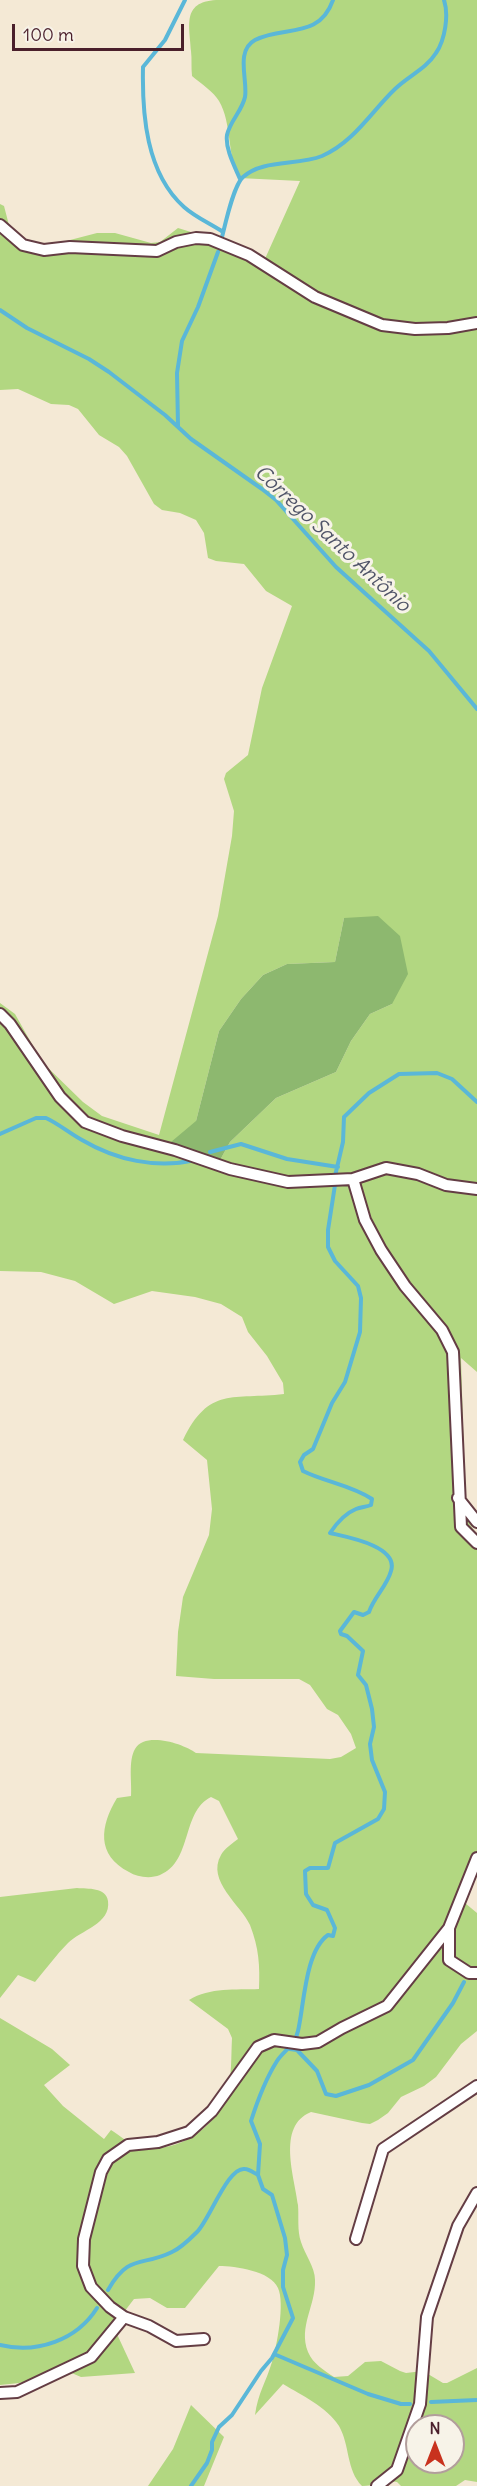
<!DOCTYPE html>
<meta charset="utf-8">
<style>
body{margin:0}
#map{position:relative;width:477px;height:2486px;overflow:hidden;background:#f4e9d5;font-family:Delius,sans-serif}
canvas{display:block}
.north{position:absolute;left:405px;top:2414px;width:60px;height:60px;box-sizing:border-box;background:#f7f3e8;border:2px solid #b29e9c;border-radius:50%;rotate:0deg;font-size:16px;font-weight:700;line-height:24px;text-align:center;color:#4a1f2b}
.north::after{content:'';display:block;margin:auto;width:21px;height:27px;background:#c8321e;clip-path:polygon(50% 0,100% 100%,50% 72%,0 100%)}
.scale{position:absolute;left:12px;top:24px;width:172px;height:27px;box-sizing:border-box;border:3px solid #4a1f2b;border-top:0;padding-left:8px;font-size:18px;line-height:21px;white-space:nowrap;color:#4a1f2b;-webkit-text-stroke:4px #f7f3e8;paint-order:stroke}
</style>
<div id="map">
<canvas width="477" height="2486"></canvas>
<div class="north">N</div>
<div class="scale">100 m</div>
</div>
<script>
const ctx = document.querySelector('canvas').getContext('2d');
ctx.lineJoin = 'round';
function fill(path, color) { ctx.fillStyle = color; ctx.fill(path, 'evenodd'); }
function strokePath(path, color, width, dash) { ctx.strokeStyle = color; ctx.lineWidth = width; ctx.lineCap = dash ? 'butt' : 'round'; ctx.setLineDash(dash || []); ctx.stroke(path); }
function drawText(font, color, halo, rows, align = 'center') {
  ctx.font = font + ' Delius,sans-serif'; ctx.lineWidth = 6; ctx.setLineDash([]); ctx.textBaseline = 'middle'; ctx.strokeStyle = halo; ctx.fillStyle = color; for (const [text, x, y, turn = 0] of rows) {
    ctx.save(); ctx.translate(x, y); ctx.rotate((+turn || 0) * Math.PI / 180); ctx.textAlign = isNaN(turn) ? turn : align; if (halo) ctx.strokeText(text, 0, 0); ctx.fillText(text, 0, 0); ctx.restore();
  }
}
fill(new Path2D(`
 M 216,0 L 477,0 L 477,1372 L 461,1358 L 465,1493 L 469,1523 L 477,1535 L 477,1858 L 464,1894 L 465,1903 L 477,1913 L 477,2031 L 461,2044 L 436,2077 L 424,2086 L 401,2097 L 388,2113 L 378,2120 L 370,2124 L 362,2123 L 311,2112 C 276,2126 295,2178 298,2205 C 299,2217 297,2230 301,2242 C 305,2255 315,2267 315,2280 C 316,2306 298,2326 308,2352 C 313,2364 325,2371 334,2377 L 348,2376 L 365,2362 L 381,2361 L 400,2371 L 406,2373 L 423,2371 L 443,2383 L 447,2383 L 477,2368 L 477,2482 L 465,2480 L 456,2486 L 401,2486 L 397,2482 C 385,2481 375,2486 362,2486 C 346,2470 350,2445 339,2426 C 327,2407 301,2395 283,2384 L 255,2415 C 258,2393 266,2382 272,2362 C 277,2346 285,2303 278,2288 C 271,2271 235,2266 219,2266 L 185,2308 L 167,2308 L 150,2298 L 134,2299 L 121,2316 L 116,2332 L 135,2373 L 81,2377 L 67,2371 L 19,2383 L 0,2385 L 0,2018 L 52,2049 L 70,2065 L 44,2085 L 63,2106 L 104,2139 L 111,2130 C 119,2135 129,2144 139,2147 C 175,2155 216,2129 227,2094 C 232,2076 231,2056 232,2038 L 228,2029 L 189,2000 C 210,1987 236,1990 259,1989 C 260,1966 259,1948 250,1925 C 241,1905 206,1881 221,1855 C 224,1849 233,1843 238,1839 L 219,1801 L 211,1797 C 181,1812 193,1861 160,1875 C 150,1879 137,1877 129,1872 C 96,1855 100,1826 117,1798 L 131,1796 C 132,1782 128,1761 135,1749 C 145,1731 184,1744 196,1753 L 330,1759 L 341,1757 L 356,1748 L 351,1734 L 338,1715 L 327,1709 L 310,1685 L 299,1679 L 214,1679 L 176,1676 L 178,1632 L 183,1597 L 209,1535 L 212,1509 L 207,1460 L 183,1440 C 209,1386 233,1400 284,1394 L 283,1383 L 267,1356 L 248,1332 L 242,1317 L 221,1304 L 195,1297 L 152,1291 L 114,1304 L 75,1281 L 41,1272 L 0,1271 L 0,1003 L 15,1014 L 42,1062 L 83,1102 L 102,1116 L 159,1135 L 218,916 L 232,836 L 234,811 L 224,779 L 226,773 L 248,755 L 262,688 L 292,606 L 266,591 L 244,564 L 216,561 L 208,558 L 204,533 L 196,520 L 180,513 L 162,510 L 154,504 L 127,456 L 119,447 L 99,435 L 78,409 L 69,405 L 51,404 L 18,389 L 0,390 L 0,204 L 4,206 L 10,229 L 27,242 L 47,246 L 97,233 L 115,233 L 151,243 L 160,242 L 178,228 L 217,240 L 264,261 L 300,181 L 239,178 C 227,155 232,123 219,101 C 214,92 200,83 192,76 C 191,67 192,59 191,51 C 190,27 181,2 216,0 ZM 344,918 L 392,1004 L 370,1014 L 351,1041 L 336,1072 L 276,1098 L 230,1142 L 219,1162 L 196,1121 L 219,1031 L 241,999 L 263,975 L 287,964 L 335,962 ZM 417,2426 L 453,2426 L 453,2462 L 417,2462 Z
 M 77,1888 C 88,1889 106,1887 108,1901 C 111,1924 81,1930 68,1943 C 56,1955 46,1969 35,1982 L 18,1975 L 0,1998 L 0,1897 Z
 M 191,2405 L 224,2437 L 204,2486 L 148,2486 L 173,2449 Z`), '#b2d781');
fill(new Path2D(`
 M 378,916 L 400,936 L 408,974 L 392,1004 L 370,1014 L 351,1041 L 336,1072 L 276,1098 L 230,1142 L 219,1162 L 190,1154 L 171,1142 L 196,1121 L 219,1031 L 241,999 L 263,975 L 287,964 L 335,962 L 344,918 Z`), '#8db86f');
strokePath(new Path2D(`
 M 185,0 L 165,40 L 143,67 C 142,114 146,173 184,207 C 195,217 211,224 223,232
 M 240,179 C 235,167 225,149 227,135 C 230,121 242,111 245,97 C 248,80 235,51 255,40 C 283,25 319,40 333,0
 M 221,241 C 225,226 233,186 243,177 C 263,159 297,166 322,156 C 354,142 371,112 395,89 C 408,76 426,69 436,53 C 445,40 449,15 444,0
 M 0,310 L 27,328 L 89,359 L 109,372 L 165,415 L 191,439 L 262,489 L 276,500 L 336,567 L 429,651 L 477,709
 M 178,426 L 177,373 L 182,341 L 198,307 L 218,252
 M 0,1134 L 36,1118 L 46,1118 C 59,1124 69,1133 82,1140 C 116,1160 156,1169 195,1160
 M 210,1152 L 241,1144 L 287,1159 L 338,1167
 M 335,1176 L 343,1142 L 344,1117 L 369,1093 L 399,1074 L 437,1073 L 452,1079 L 477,1102
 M 290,2049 L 297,2050 L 317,2071 L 326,2094 L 336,2096 L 369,2085 L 413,2060 L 453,2003 L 464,1982
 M 108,2290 C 129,2253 142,2267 172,2252 C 181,2248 190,2239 197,2232 C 210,2219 228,2166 245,2169 C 249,2169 254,2173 258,2175
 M 0,2345 C 37,2354 77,2340 97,2308
 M 274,2354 L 368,2394 L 401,2404 L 410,2404
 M 431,2402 L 477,2400
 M 191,2486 L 207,2463 L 212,2450 L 212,2442 L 219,2427 L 232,2415 L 261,2371 L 272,2358 L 293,2318 L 283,2287 L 283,2270 L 287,2255 L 285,2238 L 272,2195 L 263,2189 L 258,2175 L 260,2144 L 251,2121 C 258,2099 265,2080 277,2061 C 284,2050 295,2046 298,2031 C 304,2006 305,1951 328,1935 L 333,1936 L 335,1928 L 327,1910 L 313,1905 L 306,1894 L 305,1871 L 310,1868 L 328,1868 L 335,1843 L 378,1819 L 384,1809 L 385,1792 L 372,1760 L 370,1744 L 374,1727 L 372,1709 L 366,1685 L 358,1675 L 363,1651 L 347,1636 L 341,1634 L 340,1631 L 354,1612 L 363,1615 L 369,1612 C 374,1597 387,1586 391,1571 C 399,1546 347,1537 330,1533 C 336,1524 346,1513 356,1509 C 361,1507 366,1507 371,1505 L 372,1499 C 351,1485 325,1482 303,1471 L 300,1462 L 304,1455 L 313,1449 L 332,1403 L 345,1382 L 360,1332 L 361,1298 L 358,1286 L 335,1261 L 328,1247 L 328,1230 L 335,1185`), '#5ab7d8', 4);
const street = new Path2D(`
 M 0,225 L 23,245 L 44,250 L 70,247 L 157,251 L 176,242 L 196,238 L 210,239 L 249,255 L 315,297 L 382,325 L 415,329 L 448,328 L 477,323
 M 0,1014 L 10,1024 L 60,1097 L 85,1122 L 122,1136 L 175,1150 L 230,1169 L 288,1182 L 353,1179 L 386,1168 L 418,1174 L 446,1185 L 477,1189
 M 353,1179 L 365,1220 L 381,1250 L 405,1286 L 442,1330 L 453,1352 L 461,1527 L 477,1543
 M 458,1498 L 477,1522
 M 449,1928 L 449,1960 L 469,1973 L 477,1973
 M 356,2239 L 383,2149 L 477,2086
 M 124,2317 L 110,2307 L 91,2287 L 83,2266 L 84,2239 L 101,2172 L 108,2159 L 128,2145 L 158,2142 L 189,2132 L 212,2111 L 258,2047 L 274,2040 L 302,2044 L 318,2042 L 342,2028 L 387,2006 L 449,1928 L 477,1858
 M 0,2393 L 17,2392 L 91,2357 L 124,2317 L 149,2326 L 176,2341 L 204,2339
 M 377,2486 L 397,2470 L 420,2404 L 427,2317 L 458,2226 L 477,2193`);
strokePath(street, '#643d44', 14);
strokePath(street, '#fff', 10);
drawText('italic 20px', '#505468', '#f7f3e8', [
 ["Córrego Santo Antônio",332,539,43]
]);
</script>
